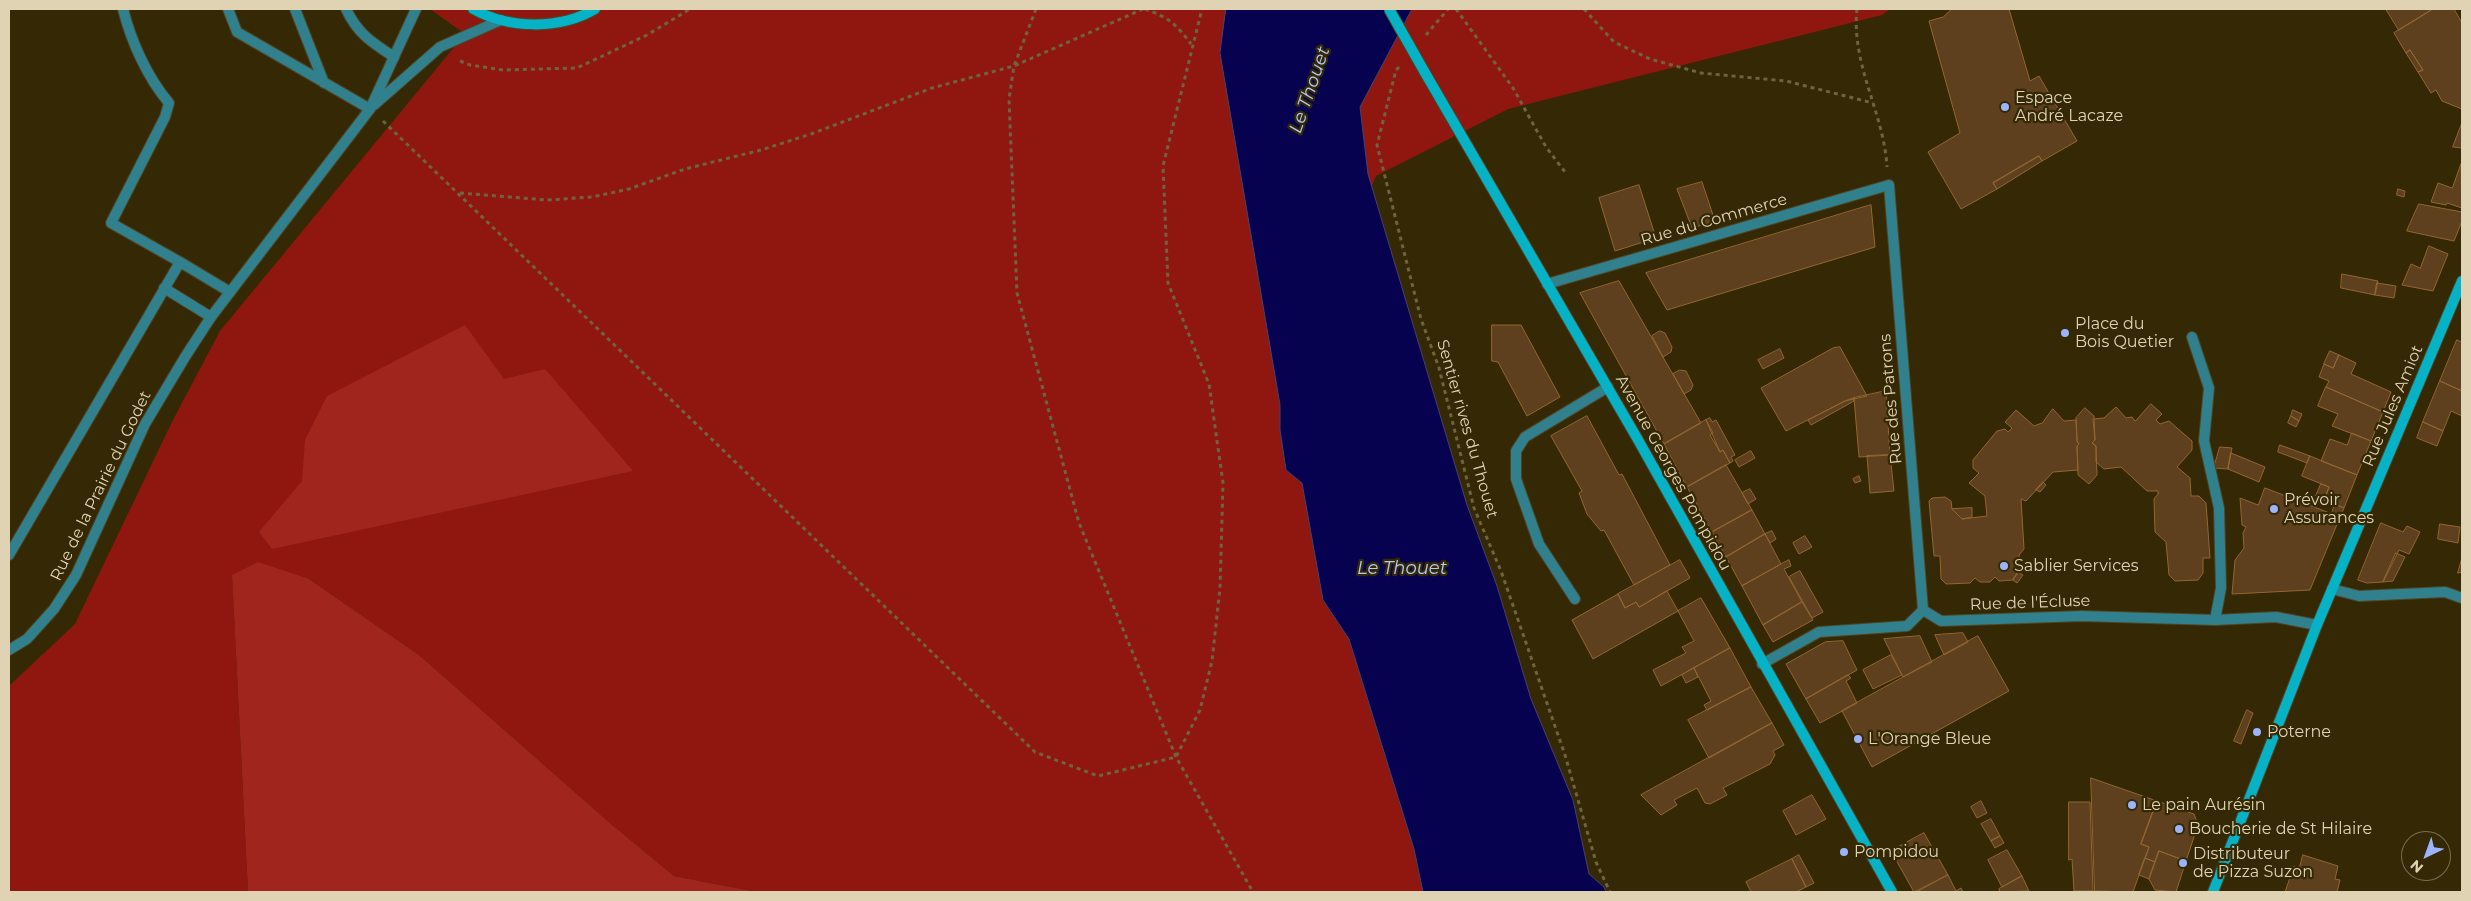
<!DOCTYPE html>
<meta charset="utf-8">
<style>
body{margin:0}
#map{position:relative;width:2471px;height:901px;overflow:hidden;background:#352905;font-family:Montserrat,sans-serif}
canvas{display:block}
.frame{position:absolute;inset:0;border:10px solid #dfd3b3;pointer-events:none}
.north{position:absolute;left:2401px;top:831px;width:50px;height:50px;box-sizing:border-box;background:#352905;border:1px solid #796d4b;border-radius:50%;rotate:222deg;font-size:14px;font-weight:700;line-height:20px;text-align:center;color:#dfd3b3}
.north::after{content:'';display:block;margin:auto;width:18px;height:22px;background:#9bb4fd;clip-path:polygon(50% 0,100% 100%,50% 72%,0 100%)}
</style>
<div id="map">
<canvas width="2471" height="901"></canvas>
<div class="frame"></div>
<div class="north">N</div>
</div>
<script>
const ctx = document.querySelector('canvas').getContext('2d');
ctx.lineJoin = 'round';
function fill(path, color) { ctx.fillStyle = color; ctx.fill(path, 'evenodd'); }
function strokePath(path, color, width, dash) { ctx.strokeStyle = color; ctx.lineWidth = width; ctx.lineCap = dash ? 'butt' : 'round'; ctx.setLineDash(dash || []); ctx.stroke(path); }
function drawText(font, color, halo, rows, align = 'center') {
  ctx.font = font + ' Montserrat,sans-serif'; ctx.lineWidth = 4.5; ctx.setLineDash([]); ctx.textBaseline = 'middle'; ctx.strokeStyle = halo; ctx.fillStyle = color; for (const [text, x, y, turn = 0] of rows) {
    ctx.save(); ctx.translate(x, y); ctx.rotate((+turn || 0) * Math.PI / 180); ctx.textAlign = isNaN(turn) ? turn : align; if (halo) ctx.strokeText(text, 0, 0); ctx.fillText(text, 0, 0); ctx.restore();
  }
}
fill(new Path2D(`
 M 430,9 L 1890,9 L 1882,15 L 1508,109 L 1376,176 L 1280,405 L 1280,430 L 1286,470 L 1302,483 L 1323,600 L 1349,639 L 1414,849 L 1423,892 L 757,892 L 674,876 L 611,824 L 419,655 L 309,579 L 232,575 L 248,892 L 9,892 L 9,686 L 75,624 L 172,422 L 220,331 L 465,34 Z`), '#901710');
fill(new Path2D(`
 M 465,325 L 504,379 L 545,369 L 633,471 L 272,549 L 259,532 L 302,481 L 305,440 L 327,396 Z
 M 258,562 L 309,579 L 419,655 L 611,824 L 674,876 L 757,892 L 248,892 L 232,575 Z`), '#a0251c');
const water = new Path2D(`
 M 1226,9 L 1412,9 L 1360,107 L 1368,174 L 1467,505 L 1497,586 L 1531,699 L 1573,800 L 1589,874 L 1604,887 L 1606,892 L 1423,892 L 1414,849 L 1349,639 L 1323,600 L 1302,483 L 1286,470 L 1280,430 L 1280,405 L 1220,53 Z`);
fill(water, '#06024f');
strokePath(water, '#47416d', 1);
const building = new Path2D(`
 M 1952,9 L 2009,9 L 2030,81 L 2039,76 L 2077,141 L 2042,161 L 2039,156 L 1993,183 L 1997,189 L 1961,209 L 1928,152 L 1960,133 L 1929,21 L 1943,17 Z
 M 2386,9 L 2433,9 L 2399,30 Z
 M 2433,9 L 2454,9 L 2462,23 L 2462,109 L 2442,101 L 2436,90 L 2431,93 L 2418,72 L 2423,70 L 2410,50 L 2406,53 L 2394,33 Z
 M 2410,50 L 2423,70 L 2418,72 L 2406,53 Z
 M 2462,123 L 2462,148 L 2453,147 Z
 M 2039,156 L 2042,161 L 1997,189 L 1993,183 Z
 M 2461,164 L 2462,208 L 2447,203 L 2446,205 L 2431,202 L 2438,183 L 2452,188 Z
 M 1702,182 L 1715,221 L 1692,228 L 1677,189 Z
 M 1639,185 L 1656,238 L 1615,251 L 1599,198 Z
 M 2398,189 L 2405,191 L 2404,197 L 2397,195 Z
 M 2419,204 L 2462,212 L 2462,221 L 2454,241 L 2407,231 Z
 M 1871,205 L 1875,247 L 1667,310 L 1646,273 Z
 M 2429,246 L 2448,254 L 2433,291 L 2402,285 L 2411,264 L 2420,268 Z
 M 2342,274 L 2378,281 L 2375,295 L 2341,288 Z
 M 1619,281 L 1701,423 L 1664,444 L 1580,293 Z
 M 2377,283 L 2396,286 L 2394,298 L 2375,295 Z
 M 1492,325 L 1521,325 L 1560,397 L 1527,416 L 1498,362 L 1492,361 Z
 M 1660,331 L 1665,333 L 1672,347 L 1671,352 L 1663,357 L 1652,336 Z
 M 2457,340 L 2462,342 L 2462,391 L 2440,381 Z
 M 1840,347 L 1867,396 L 1845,401 L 1786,431 L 1761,388 L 1833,348 Z
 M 1780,349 L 1784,358 L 1763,369 L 1758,360 Z
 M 2330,351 L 2339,355 L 2333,368 L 2324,364 Z
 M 2339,355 L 2356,363 L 2351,374 L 2391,392 L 2383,412 L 2326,387 L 2329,381 L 2319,377 L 2324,364 L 2333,368 Z
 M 1680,370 L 1686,371 L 1693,385 L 1691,390 L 1684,394 L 1673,374 Z
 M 2440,381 L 2462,391 L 2462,416 L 2451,411 L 2443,431 L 2423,422 Z
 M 2326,387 L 2383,412 L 2371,441 L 2332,426 L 2338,414 L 2318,406 Z
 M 1886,391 L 1890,455 L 1859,457 L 1854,398 Z
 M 1854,398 L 1854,401 L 1811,425 L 1808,420 L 1845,401 Z
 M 2151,404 L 2162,414 L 2156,420 L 2160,424 L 2169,421 L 2192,441 L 2192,450 L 2177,467 L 2190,478 L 2191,496 L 2199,496 L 2206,503 L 2210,558 L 2203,558 L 2203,573 L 2198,580 L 2175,581 L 2169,575 L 2166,542 L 2155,532 L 2154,499 L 2158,494 L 2158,491 L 2147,491 L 2121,467 L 2104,469 L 2096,462 L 2096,446 L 2092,443 L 2095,440 L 2093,419 L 2104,418 L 2116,407 L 2126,418 L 2132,417 L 2135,421 Z
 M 2085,408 L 2094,416 L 2095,440 L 2092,443 L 2096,446 L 2097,475 L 2089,484 L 2078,475 L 2077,446 L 2079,444 L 2077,441 L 2076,418 Z
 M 2053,409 L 2064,421 L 2076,420 L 2077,441 L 2079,444 L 2077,446 L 2078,470 L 2053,472 L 2026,501 L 2021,499 L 2024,549 L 2019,555 L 2020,570 L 2013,580 L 1999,581 L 1995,577 L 1990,582 L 1980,582 L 1975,578 L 1970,583 L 1946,584 L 1941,579 L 1940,556 L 1934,556 L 1929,501 L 1932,498 L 1945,497 L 1951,501 L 1952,509 L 1962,519 L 1987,516 L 1985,496 L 1969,483 L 1979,473 L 1973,468 L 1973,460 L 1997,431 L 2005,429 L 2008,432 L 2012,428 L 2005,422 L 2016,410 L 2034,426 L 2042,423 Z
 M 2293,410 L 2302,414 L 2299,421 L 2291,416 Z
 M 1587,416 L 1619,475 L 1622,474 L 1670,565 L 1634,585 L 1604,530 L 1601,531 L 1587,514 L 1579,493 L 1582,491 L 1551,436 Z
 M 2291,416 L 2299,421 L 2296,427 L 2288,423 Z
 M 1710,418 L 1712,422 L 1716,420 L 1735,455 L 1731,457 L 1733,461 L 1730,463 L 1723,450 L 1720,452 L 1710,435 L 1713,433 L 1706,420 Z
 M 1706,420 L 1720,452 L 1723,450 L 1730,463 L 1687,487 L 1664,444 Z
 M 2423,422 L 2443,431 L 2437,446 L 2417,438 Z
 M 2352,433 L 2371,441 L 2357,475 L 2321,461 L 2330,439 L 2347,445 Z
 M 2280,445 L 2310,456 L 2307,463 L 2278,452 Z
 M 2220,447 L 2232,448 L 2228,469 L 2214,468 Z
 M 1751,451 L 1755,458 L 1739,467 L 1735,460 Z
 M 2231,453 L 2265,467 L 2259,482 L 2228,469 Z
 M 1890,455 L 1894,491 L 1870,493 L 1867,456 Z
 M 2310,456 L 2357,475 L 2344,508 L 2324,500 L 2329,487 L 2302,476 Z
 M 1726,465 L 1752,510 L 1712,532 L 1687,487 Z
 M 1859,476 L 1861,481 L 1855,483 L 1853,479 Z
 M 2043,482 L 2046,485 L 2040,492 L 2036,490 Z
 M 2321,484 L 2329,487 L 2324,500 L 2316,496 Z
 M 2265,488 L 2340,517 L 2310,590 L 2232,594 L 2235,560 L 2244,548 L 2243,533 L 2246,527 L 2242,525 L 2240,498 L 2258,505 Z
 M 1750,489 L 1756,499 L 1748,504 L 1742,493 Z
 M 2335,504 L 2344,508 L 2340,517 L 2332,513 Z
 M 1972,508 L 1972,517 L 1962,519 L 1952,509 Z
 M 1752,510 L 1765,534 L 1726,557 L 1712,532 Z
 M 2381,523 L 2403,532 L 2407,526 L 2420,532 L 2409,554 L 2399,550 L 2383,582 L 2367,583 L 2358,580 Z
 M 2440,524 L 2460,527 L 2458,543 L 2438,539 Z
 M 1772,531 L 1776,539 L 1770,543 L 1765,534 Z
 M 1765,534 L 1781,564 L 1742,586 L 1726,557 Z
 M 1805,536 L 1812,547 L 1799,554 L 1793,543 Z
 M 2396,553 L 2405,557 L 2393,581 L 2383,582 Z
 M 2462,558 L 2462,572 L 2458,573 Z
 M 1680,560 L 1690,578 L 1639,607 L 1636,602 L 1625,608 L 1618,594 Z
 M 1789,560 L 1791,566 L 1784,569 L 1802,602 L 1763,625 L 1742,586 Z
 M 1800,571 L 1823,612 L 1812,618 L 1789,577 Z
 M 2018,572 L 2023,575 L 2017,583 L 2013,580 Z
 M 1667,591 L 1678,611 L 1593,659 L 1572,620 L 1618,594 L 1625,608 L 1636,602 L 1639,607 Z
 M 1701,598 L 1730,648 L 1661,686 L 1653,670 L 1686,653 L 1682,647 L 1694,641 L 1678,611 Z
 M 1802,602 L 1813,620 L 1773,642 L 1763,625 Z
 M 1963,633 L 1968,642 L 1944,655 L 1935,635 Z
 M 1920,636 L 1932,662 L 1903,677 L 1884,639 Z
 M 1978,636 L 2009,691 L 1872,767 L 1842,711 Z
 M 1843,641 L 1857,670 L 1806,699 L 1786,664 L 1825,642 Z
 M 1730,648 L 1751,687 L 1707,710 L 1704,705 L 1711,701 L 1694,668 Z
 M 1891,655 L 1902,675 L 1873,689 L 1863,670 Z
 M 1694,668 L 1698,677 L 1686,683 L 1682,675 Z
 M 1848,675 L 1851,678 L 1846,681 L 1857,703 L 1820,723 L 1806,699 Z
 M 1751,687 L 1772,723 L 1709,758 L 1688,720 Z
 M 2247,710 L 2253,713 L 2241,744 L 2234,741 Z
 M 1772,723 L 1784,745 L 1773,751 L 1775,755 L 1770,764 L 1723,788 L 1727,795 L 1710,804 L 1705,803 L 1697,788 L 1674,800 L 1677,805 L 1661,815 L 1641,795 Z
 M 2091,778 L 2157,801 L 2141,844 L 2149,847 L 2133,892 L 2095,891 Z
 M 1812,795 L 1826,819 L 1796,835 L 1783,811 Z
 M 1981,801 L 1987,813 L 1977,818 L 1971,807 Z
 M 2157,801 L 2194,814 L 2198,825 L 2186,861 L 2159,851 L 2155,862 L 2145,858 L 2149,847 L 2141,844 Z
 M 2069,802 L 2090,802 L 2093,891 L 2074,891 L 2072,859 L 2069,860 Z
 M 1991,819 L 2000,836 L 1991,841 L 1981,824 Z
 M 1924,833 L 1948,875 L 1914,892 L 1891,851 Z
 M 2000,836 L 2004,843 L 1995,848 L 1991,841 Z
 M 2007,850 L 2022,876 L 2002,887 L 1988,860 Z
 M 2159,851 L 2186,861 L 2176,892 L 2155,890 L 2149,879 Z
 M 1799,855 L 1814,883 L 1806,887 L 1792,859 Z
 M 2303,855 L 2338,866 L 2335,879 L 2340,880 L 2337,892 L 2285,892 L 2294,866 L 2299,868 Z
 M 2145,858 L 2155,862 L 2149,879 L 2139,875 Z
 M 1792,859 L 1806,887 L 1796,892 L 1751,892 L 1746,882 Z
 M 1948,875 L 1956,891 L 1961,888 L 1963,892 L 1917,892 Z
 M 2022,876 L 2029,891 L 2000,892 L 1999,889 Z`);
fill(building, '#5e401e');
strokePath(building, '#936631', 1);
const lane = new Path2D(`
 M 228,9 L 237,32 L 370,109
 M 295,9 L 324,83
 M 346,9 C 358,34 371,42 394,57
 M 180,262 L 230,292
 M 164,288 L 211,317
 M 2192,337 L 2209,388 L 2204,441 L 2219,508 L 2221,588 L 2215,620
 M 9,555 L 180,262 L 111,223 L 165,117 L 169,103 C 147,77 131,41 123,9
 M 1575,599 L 1539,544 L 1516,479 L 1516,451 L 1525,437 L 1608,387`);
const street = new Path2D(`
 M 374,105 L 440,47 L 501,20
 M 1547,284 L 1889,185 L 1923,610
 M 2332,589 L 2359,596 L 2445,592 L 2462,598
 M 1923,610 L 1941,621 L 2082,616 L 2215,620 L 2276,617 L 2317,625
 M 9,650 L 27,639 L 54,609 L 76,575 L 145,424 L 185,357 L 211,317 L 370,109 L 416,9
 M 1762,664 L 1819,632 L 1907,626 L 1923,610`);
const secondary = new Path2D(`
 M 473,9 C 509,29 560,30 595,9
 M 1424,71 L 1637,438 L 1892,892
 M 2213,892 L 2317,625 L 2462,281`);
strokePath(lane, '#504421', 12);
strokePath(street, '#504421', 12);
strokePath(secondary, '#504421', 12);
strokePath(new Path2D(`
 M 1036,9 L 1014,66 L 1009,99 L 1017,293 L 1079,523 L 1176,757 L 1253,892
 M 1145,9 C 1168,17 1176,24 1191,44
 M 1456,9 L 1513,88 L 1546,147 L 1565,172
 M 1584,9 L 1614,42 L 1650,59 L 1701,73 L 1786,81 L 1873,103
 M 1857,9 C 1851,65 1884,113 1887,167
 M 1426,35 L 1448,9
 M 460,61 L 470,65 L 503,70 L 577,68 L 647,35 L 690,9
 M 1399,67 L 1396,70 L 1377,145 L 1421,319 L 1439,368 L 1474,508 L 1501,571 L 1565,755 L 1596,862 L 1610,892
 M 383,121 L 1035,752 L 1098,776 L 1176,757 L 1200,710 L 1212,661 L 1220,588 L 1223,483 L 1209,384 L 1168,283 L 1163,166 L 1202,9
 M 460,193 L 547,200 L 592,197 L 629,189 L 685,169 L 761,150 L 811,134 L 932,88 L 1014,66 L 1143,9`), '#6f6340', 3, [4, 4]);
strokePath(lane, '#30818d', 10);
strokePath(street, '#30818d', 10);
strokePath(secondary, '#06b2c6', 10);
const secondaryBridge = new Path2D(`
 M 1389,9 L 1424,71`);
strokePath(secondaryBridge, '#504421', 12, []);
strokePath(secondaryBridge, '#06b2c6', 10);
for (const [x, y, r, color] of [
 [2005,107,5,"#9bb4fd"],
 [2065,333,5,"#9bb4fd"],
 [2274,509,5,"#9bb4fd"],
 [2004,566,5,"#9bb4fd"],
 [2257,732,5,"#9bb4fd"],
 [1858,739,5,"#9bb4fd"],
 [2132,805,5,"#9bb4fd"],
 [2179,829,5,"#9bb4fd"],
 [1844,852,5,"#9bb4fd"],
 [2183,863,5,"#9bb4fd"]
]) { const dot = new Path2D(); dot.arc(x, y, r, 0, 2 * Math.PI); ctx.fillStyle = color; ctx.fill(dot); strokePath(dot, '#352905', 2); }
drawText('16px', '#dfd3b3', '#352905', [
 ["Espace",2015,98],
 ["André Lacaze",2015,116],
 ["Place du",2075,324],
 ["Bois Quetier",2075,342],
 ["Prévoir",2284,500],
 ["Assurances",2284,518],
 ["Sablier Services",2014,566],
 ["Poterne",2267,732],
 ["L'Orange Bleue",1868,739],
 ["Le pain Aurésin",2142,805],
 ["Boucherie de St Hilaire",2189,829],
 ["Pompidou",1854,852],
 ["Distributeur",2193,854],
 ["de Pizza Suzon",2193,872]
], 'left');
drawText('16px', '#dfd3b3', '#352905', [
 ["Rue du Commerce",1714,220,-16],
 ["Rue des Patrons",1891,399,-95],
 ["Rue Jules Amiot",2393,406,-67],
 ["Sentier rives du Thouet",1467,429,74],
 ["Avenue Georges Pompidou",1673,473,61],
 ["Rue de la Prairie du Godet",101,486,-64],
 ["Rue de l'Écluse",2030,603,-2]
]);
drawText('italic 18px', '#b5c8fc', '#352905', [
 ["Le Thouet",1310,90,-71],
 ["Le Thouet",1402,569]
]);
</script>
